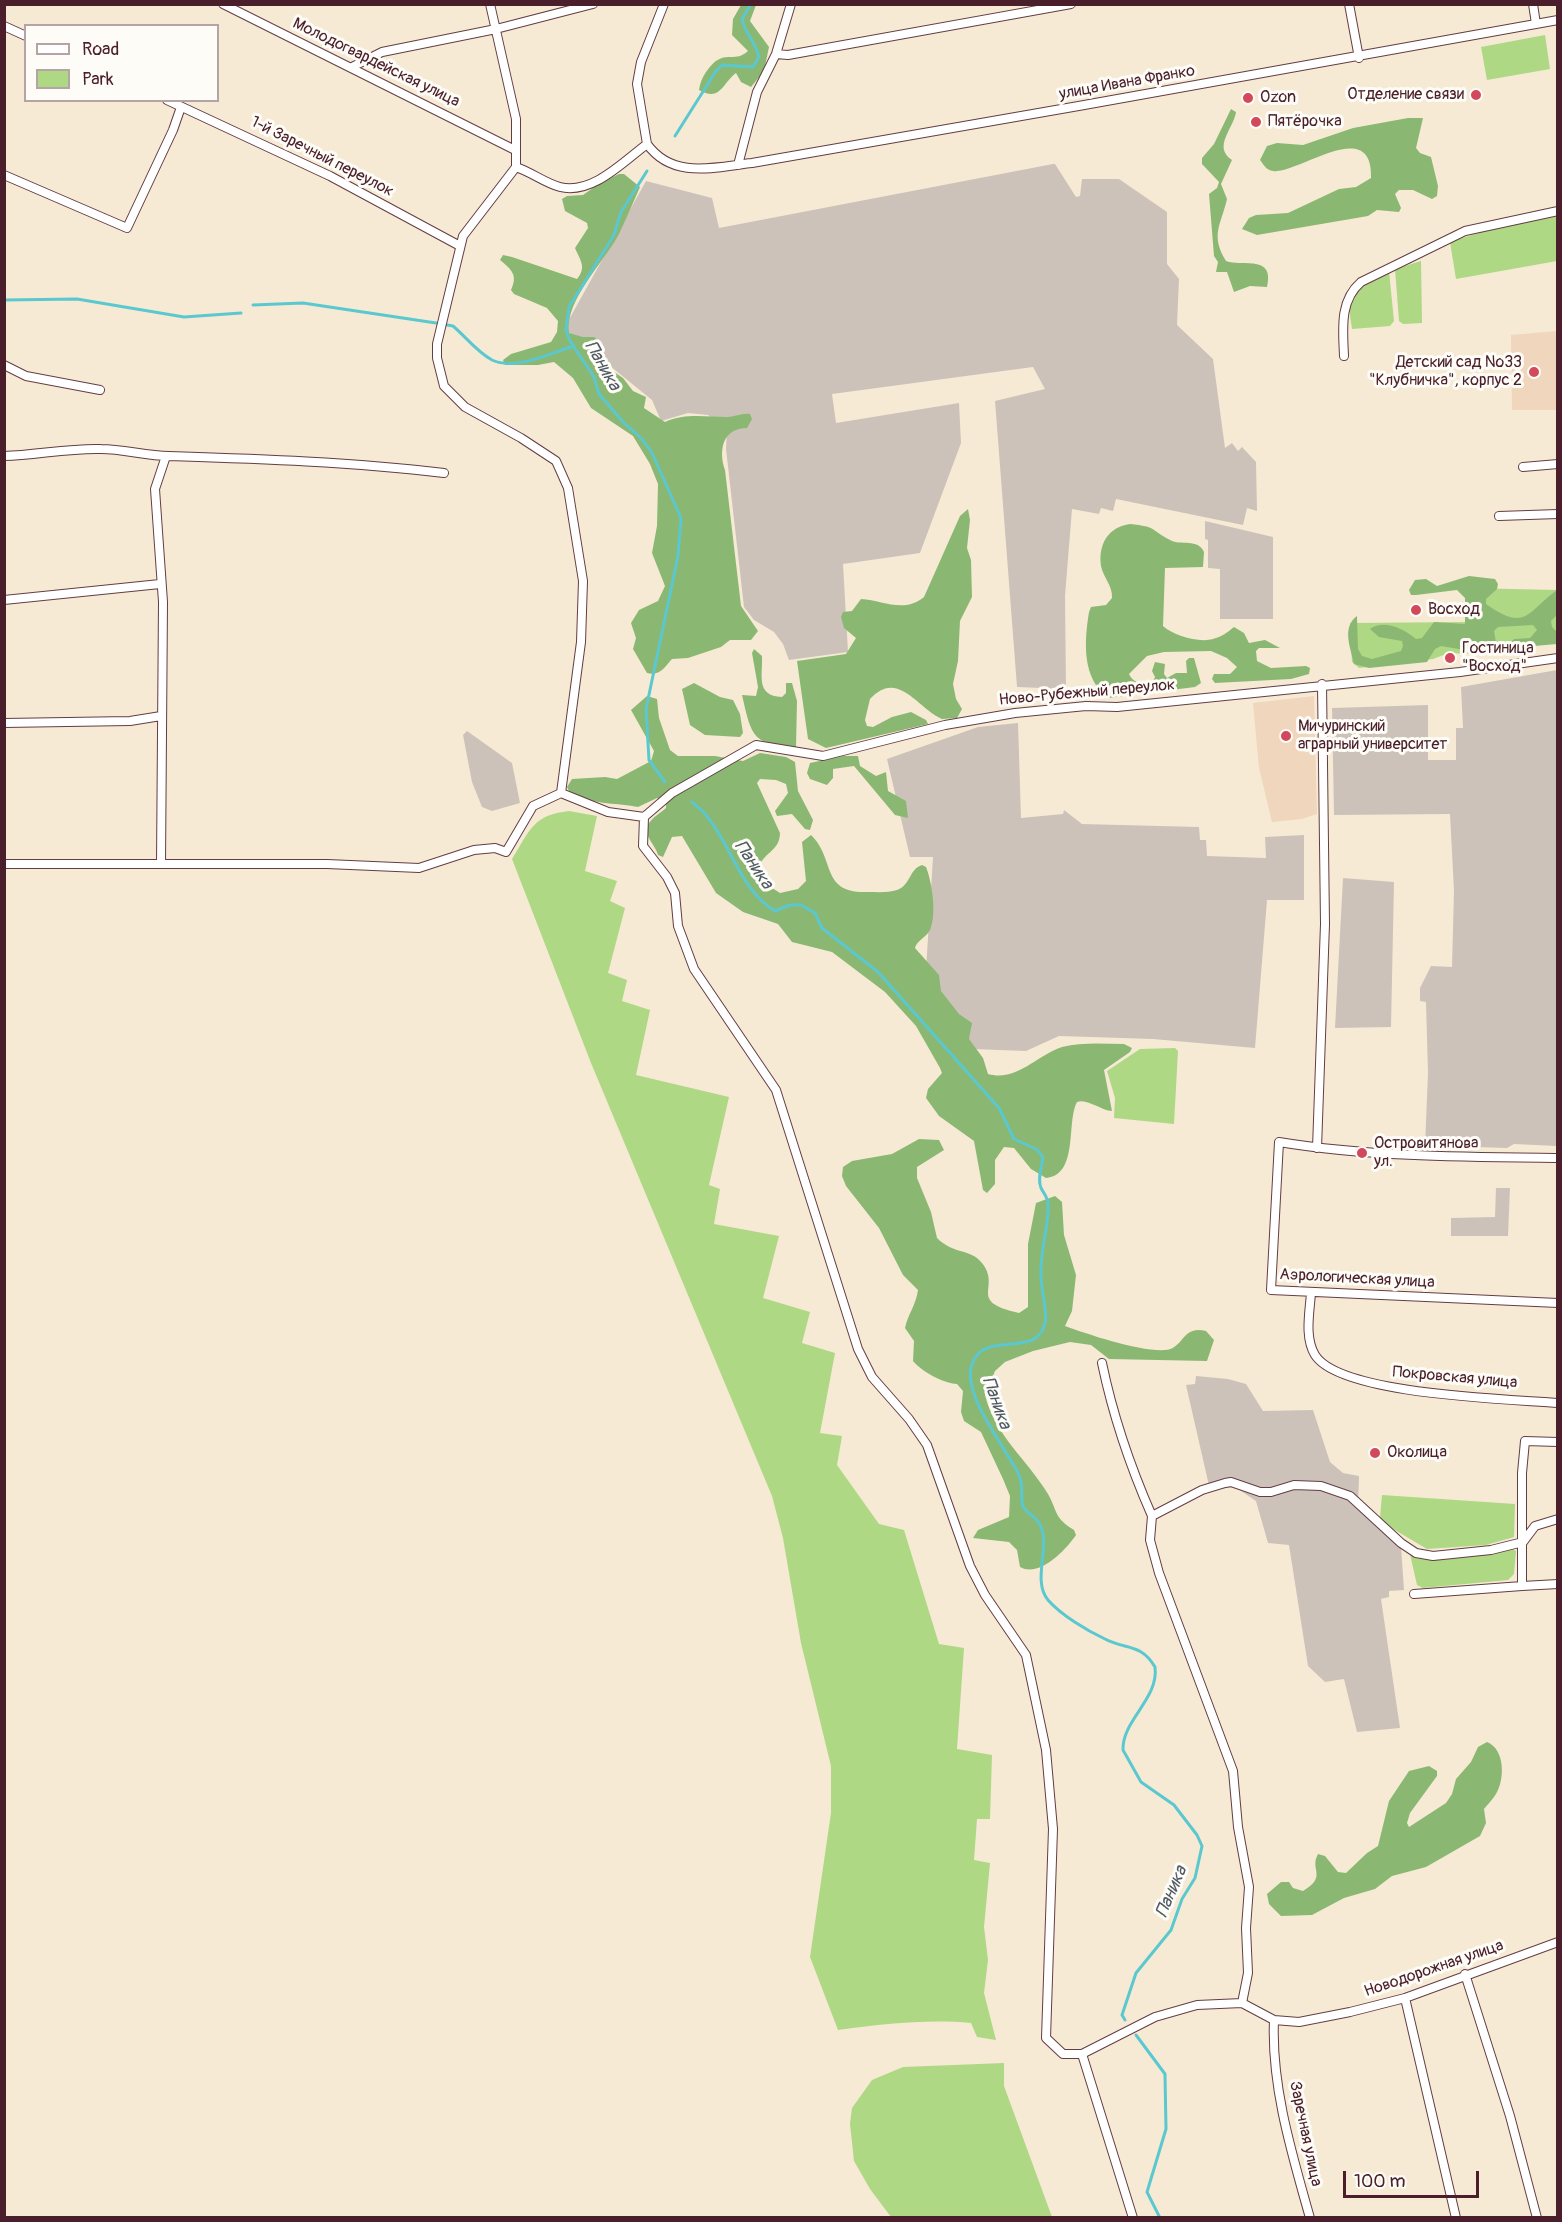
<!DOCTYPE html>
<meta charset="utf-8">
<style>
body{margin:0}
#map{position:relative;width:1562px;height:2222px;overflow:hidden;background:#f6ead5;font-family:Pangolin,sans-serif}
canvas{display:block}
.frame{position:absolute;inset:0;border:6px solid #4a1f2b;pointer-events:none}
.legend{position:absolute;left:24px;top:24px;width:195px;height:78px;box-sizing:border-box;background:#fdfcf7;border:2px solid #b5a4a5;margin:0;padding:8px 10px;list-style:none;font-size:18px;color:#4a1f2b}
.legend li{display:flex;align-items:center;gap:12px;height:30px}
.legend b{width:30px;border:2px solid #b5a4a5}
.scale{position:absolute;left:1343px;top:2171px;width:136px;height:27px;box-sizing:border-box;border:3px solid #4a1f2b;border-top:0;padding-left:8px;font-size:18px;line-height:21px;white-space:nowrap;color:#4a1f2b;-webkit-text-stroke:4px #fdfcf7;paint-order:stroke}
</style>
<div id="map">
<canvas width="1562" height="2222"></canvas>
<div class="frame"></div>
<ul class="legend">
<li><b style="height:8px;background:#fff"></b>Road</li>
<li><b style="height:16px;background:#aed884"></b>Park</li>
</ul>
<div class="scale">100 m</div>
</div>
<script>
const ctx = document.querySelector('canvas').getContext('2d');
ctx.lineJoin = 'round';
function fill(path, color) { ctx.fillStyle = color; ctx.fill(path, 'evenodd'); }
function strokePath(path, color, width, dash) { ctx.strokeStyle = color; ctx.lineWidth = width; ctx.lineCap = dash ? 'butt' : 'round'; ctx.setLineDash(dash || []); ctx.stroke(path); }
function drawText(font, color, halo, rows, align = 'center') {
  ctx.font = font + ' Pangolin,sans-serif'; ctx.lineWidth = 6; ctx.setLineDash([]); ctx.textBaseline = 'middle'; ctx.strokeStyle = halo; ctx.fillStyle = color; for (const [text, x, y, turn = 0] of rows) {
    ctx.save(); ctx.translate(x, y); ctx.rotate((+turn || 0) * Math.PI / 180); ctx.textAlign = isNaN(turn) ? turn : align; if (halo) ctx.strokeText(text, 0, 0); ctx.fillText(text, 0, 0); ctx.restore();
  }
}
fill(new Path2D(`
 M 1557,331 L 1557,410 L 1512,410 L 1511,335 Z
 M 1314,696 L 1317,814 L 1302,819 L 1272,822 L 1259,768 L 1253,703 Z`), '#efd6bc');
fill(new Path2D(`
 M 1053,164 L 1055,164 L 1076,197 L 1080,196 L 1082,179 L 1119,179 L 1167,212 L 1167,264 L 1179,279 L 1177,325 L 1213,359 L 1225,448 L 1232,443 L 1238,451 L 1242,447 L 1256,462 L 1257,511 L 1247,508 L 1243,525 L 1116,499 L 1113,511 L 1101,508 L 1099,514 L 1072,509 L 1065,596 L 1066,689 L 1017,687 L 995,401 L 1045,389 L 1033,367 L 832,394 L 836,423 L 959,403 L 961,443 L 920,553 L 843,564 L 848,652 L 789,660 L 783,644 L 774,632 L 754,620 L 744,607 L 726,449 L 727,429 L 708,415 L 688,413 L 661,421 L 652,400 L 599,357 L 562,332 L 646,181 L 712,198 L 719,228 Z
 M 1205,521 L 1273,537 L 1273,619 L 1220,619 L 1220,569 L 1208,568 L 1208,540 L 1205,539 Z
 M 1557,670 L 1557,1146 L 1514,1144 L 1507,1148 L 1475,1147 L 1472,1150 L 1425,1147 L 1428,1073 L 1426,1002 L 1420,1001 L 1420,988 L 1431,966 L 1452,967 L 1454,891 L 1450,814 L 1334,815 L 1332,708 L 1428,705 L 1428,760 L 1456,760 L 1456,728 L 1463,728 L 1461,687 Z
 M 1018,723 L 1021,818 L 1063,814 L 1064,810 L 1082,824 L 1199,827 L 1200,840 L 1206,840 L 1207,856 L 1266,858 L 1265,837 L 1304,835 L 1304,900 L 1267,900 L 1255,1048 L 1153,1039 L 1059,1036 L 1026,1051 L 972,1049 L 926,970 L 933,857 L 910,857 L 887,759 L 978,727 Z
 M 467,731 L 512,763 L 520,803 L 492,811 L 482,807 L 472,782 L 463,735 Z
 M 1343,878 L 1394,882 L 1391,1027 L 1335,1028 Z
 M 1496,1188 L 1510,1188 L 1508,1236 L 1451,1236 L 1451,1218 L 1495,1217 Z
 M 1196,1376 L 1228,1379 L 1246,1384 L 1263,1411 L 1313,1410 L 1330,1462 L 1343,1473 L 1359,1476 L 1358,1507 L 1401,1546 L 1404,1590 L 1389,1591 L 1389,1597 L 1381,1599 L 1400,1728 L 1357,1732 L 1344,1679 L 1325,1682 L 1308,1666 L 1289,1545 L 1268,1543 L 1256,1501 L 1235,1487 L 1210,1490 L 1186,1385 L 1195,1384 Z`), '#cdc2b9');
fill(new Path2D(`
 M 1545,35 L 1550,69 L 1487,80 L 1481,47 Z
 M 1557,216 L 1557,261 L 1456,279 L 1450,242 L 1496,227 Z
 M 1421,261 L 1422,323 L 1403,324 L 1399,321 L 1395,269 Z
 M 1389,271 L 1394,321 L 1390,326 L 1352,329 C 1351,321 1348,308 1351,300 C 1355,287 1377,276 1389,271 Z
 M 1467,588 L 1557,590 L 1557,642 L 1469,654 L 1449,653 L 1433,659 L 1359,668 L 1352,662 L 1350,623 L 1468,622 Z
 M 569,811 L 597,816 L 585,871 L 617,881 L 610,901 L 625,908 L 608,973 L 627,980 L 622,1001 L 650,1010 L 636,1075 L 729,1097 L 709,1185 L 720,1189 L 714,1224 L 779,1236 L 763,1298 L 810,1312 L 802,1343 L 835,1353 L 820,1433 L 842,1436 L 837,1465 L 879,1524 L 904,1530 L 939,1644 L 964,1648 L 957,1749 L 992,1755 L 990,1819 L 977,1819 L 974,1860 L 990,1863 L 984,1927 L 988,1960 L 984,1993 L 996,2040 L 977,2037 L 971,2023 C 926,2019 883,2024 838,2030 L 810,1957 L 831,1813 L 831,1766 L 801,1643 L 783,1538 L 772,1496 L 591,1063 L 512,859 C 530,830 533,815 569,811 Z
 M 1175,1048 L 1178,1051 L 1174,1124 L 1114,1118 L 1115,1098 L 1107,1071 L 1140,1049 Z
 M 1382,1495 L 1515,1504 L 1514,1537 L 1486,1545 L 1427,1549 L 1383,1523 L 1380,1518 Z
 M 1513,1549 L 1516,1551 L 1514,1574 L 1508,1580 L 1423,1588 L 1417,1585 L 1410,1554 L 1436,1560 Z
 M 1004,2063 L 1004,2086 L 1052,2217 L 891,2217 L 870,2189 L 854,2161 L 850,2124 L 852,2108 L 872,2080 L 903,2067 Z`), '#aed884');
fill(new Path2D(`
 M 741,5 L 756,5 L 750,21 L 769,47 L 764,71 L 751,87 L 741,82 L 736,73 C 722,84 720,102 699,90 C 700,83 702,78 706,72 C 724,46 733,65 748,51 L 732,35 L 733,19 Z
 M 1231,109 L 1236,112 C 1234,128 1212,147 1232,160 L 1221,184 L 1227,199 C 1221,225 1210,235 1226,261 C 1242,267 1275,254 1267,287 L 1250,286 L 1234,292 L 1227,272 L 1216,272 L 1218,262 L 1214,256 L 1209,194 L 1217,188 L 1219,182 L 1202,164 L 1202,158 L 1214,144 Z
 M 1408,118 L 1423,118 L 1416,148 L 1420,153 L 1431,157 L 1438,186 L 1437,196 L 1432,199 L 1413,190 L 1399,190 L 1395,194 L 1401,208 L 1399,212 L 1377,210 L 1368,216 L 1257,235 L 1242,229 L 1249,218 L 1256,215 L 1288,213 L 1339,189 L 1356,187 L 1371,178 C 1373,114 1297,175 1273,171 C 1266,170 1264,165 1260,160 L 1267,146 L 1277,143 L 1303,145 L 1353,128 Z
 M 619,174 L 624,174 L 640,187 C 633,203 626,219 619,234 C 605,261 564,301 569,333 L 583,337 L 594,337 L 598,340 L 597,360 L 623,378 L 633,391 L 646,397 L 644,408 L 665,422 C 685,413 705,417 727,417 C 735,417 742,413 750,414 L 752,419 L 747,428 C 723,428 718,450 725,470 L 741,606 L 758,631 L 751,640 L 730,640 L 721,647 L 688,658 L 672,659 C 664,668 660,676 647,673 L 633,649 L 636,638 L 631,623 L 639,610 L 658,601 L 665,586 L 652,553 L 657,526 L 658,484 L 650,464 L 633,436 L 591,408 L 573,378 L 554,362 L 538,365 L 505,365 L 503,360 L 511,354 L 551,342 L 557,332 L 558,321 L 547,308 L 514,294 L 511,290 C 518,275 512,270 500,260 L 503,255 L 512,257 L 577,279 C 587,267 580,260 575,248 L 588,228 L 587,223 L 565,211 L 562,199 L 567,196 L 583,195 L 600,183 Z
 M 968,509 L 970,520 L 967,548 L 971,560 L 972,597 L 960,621 L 958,661 L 953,684 L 956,699 L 962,709 L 957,718 L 942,719 C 916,707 898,669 870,699 L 865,720 L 867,726 L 873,727 L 892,717 L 911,712 L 926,720 L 928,724 L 826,748 L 808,739 L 797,661 L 846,654 L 856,638 L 844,628 L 841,617 L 843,612 L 852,611 L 861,599 C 883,600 903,614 924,597 L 960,516 Z
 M 1130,524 C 1158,527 1149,529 1170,540 C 1181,546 1198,538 1204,552 L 1203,567 L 1165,568 L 1163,626 C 1174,636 1199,643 1213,639 C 1221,637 1228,632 1234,627 L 1244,633 L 1249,643 L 1265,640 L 1280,648 L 1259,648 L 1256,651 L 1257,661 L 1271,668 L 1306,666 L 1310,668 L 1309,674 L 1291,679 L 1215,683 L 1212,679 L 1214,674 L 1230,674 L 1237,667 L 1227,658 L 1211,651 L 1164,652 L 1147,656 L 1129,674 C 1134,684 1143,685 1153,682 L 1155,677 L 1152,671 L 1155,662 L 1165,664 L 1164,674 L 1167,678 L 1176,673 L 1187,673 L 1186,661 L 1189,658 L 1194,658 L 1201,683 L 1195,687 L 1108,698 C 1082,678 1084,643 1089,612 L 1091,607 L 1106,605 L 1112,598 C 1113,586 1103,577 1101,566 C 1098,543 1109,527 1130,524 Z
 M 1469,576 L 1495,579 L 1498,584 L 1497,589 L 1486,599 L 1486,604 C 1526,632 1526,613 1557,590 L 1557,615 L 1551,621 L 1552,627 L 1557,632 L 1557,644 L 1511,648 L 1510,643 L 1514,639 L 1530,638 L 1537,630 L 1533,625 L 1498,627 L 1494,631 L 1497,648 L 1488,654 L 1441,646 L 1435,649 L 1427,662 L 1369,668 L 1354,664 C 1351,648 1341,628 1357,616 L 1358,649 L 1362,656 L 1372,659 L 1401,651 L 1403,646 L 1402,641 L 1379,637 L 1370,629 C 1384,619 1404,629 1416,639 L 1422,638 L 1434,622 L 1465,624 L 1465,598 L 1457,590 L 1416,595 L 1411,595 L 1409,590 L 1415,580 L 1426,579 L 1437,586 Z
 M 754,649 L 762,656 C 763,675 755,696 782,697 L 786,693 L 786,683 L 792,683 L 797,701 L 796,748 C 753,743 752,739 742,695 L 756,696 L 758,687 L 752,653 Z
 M 694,683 L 720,697 L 733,700 L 740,714 L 743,733 L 740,737 L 705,735 L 690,725 L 682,689 Z
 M 647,696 L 657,699 L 659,718 L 670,750 L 678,756 L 715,756 L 743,761 L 760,753 L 786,757 L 795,762 L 798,791 L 813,820 L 810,830 L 805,829 L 792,814 L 777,816 L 775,811 L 788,793 L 786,784 L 776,780 L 760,779 L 757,783 L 780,833 C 780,852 761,853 759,869 L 766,884 L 780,893 L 798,889 L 806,881 L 802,842 L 811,835 C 836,859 820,894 868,892 C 877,892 888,893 897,890 C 911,885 909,869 922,865 L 926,867 C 932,882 937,914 930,930 C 926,938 917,940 915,948 L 939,975 L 941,991 L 959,1014 L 972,1023 L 969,1039 L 983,1058 L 988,1074 C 1017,1082 1037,1055 1062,1047 C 1082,1042 1104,1044 1124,1044 L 1132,1048 L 1130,1052 L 1104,1070 L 1112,1111 C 1100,1110 1087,1098 1077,1102 C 1066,1122 1079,1175 1046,1178 L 1031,1169 L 1014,1148 L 1004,1147 L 995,1160 L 995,1184 L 987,1193 L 983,1190 L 974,1141 L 939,1116 L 926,1098 L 928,1089 L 942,1073 L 940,1068 L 916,1026 L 885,992 L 832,952 L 792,942 L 778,924 L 743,912 L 716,893 L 682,836 L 672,837 L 663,857 L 658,855 C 656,848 652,844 649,838 C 641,823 657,816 666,808 L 666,803 L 657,798 L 638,807 C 614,802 591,806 569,791 L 567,787 L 572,779 L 605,777 L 617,779 L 651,761 L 654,751 L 631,710 Z
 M 843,756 L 858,756 L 860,766 L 876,776 L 886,772 L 888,791 L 906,801 L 908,818 L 895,815 L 854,766 L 833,769 L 833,778 L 827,785 L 810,779 L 807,773 L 810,763 Z
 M 919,1139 L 939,1140 L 944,1150 L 917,1167 L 917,1178 L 931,1212 L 937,1238 C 954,1255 970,1248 982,1263 C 1002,1288 966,1301 1019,1313 L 1028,1307 L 1028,1244 L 1036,1203 L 1055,1196 L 1062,1202 L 1064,1235 L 1076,1275 L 1072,1311 L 1065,1326 C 1090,1335 1140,1352 1166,1350 C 1184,1348 1182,1325 1206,1331 L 1214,1340 L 1207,1361 L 1109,1359 L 1091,1345 L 1070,1342 L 1033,1351 L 1005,1362 L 995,1371 L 985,1395 C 995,1436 1027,1459 1048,1494 C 1058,1512 1054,1518 1074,1530 L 1076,1535 C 1066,1550 1039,1578 1020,1567 L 1017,1550 L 1009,1542 L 973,1538 L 978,1530 L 1009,1517 L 1010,1496 L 1003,1479 L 981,1432 L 964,1421 L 961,1412 L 963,1391 L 957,1384 C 943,1383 922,1372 913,1361 L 914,1341 L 905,1328 C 908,1314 916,1305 918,1290 L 903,1275 L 879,1228 L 846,1186 L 842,1176 L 843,1167 L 852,1161 L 892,1154 Z
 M 1487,1742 C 1505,1749 1505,1779 1496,1794 C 1493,1799 1488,1804 1484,1809 L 1486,1823 L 1480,1836 L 1426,1867 L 1392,1876 L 1375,1889 L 1344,1898 L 1312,1915 L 1281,1916 L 1269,1904 L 1267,1894 L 1281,1882 L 1289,1882 L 1293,1888 L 1303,1891 C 1328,1876 1309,1870 1318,1854 L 1325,1856 L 1338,1872 L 1346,1873 L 1367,1853 L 1378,1846 L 1389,1801 L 1409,1771 L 1429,1766 L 1437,1771 L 1437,1776 L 1410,1813 L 1407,1823 L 1409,1827 L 1446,1803 L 1452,1794 L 1456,1779 L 1471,1762 L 1478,1747 Z`), '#8ab872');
strokePath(new Path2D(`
 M 675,136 L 716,71 L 722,65 L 753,67 L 759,57 C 756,42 745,34 742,19 L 751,4
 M 647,171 L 621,212 L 614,235 L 569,307 L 566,330 L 570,341 L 594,377 L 599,394 L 624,423 L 642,439 L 652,453 L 681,518 L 678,556 L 646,709 L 649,760 L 665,782
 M 4,300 L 77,299 L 184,317 L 241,313
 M 253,305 L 303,303 L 436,323
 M 447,325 L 453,326 C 466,337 477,352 492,360 C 515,371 551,353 574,346
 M 692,802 C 696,806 701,809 705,814 C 732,845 739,889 775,911 L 790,905 L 801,905 L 815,913 L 822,928 L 878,972 L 999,1108 L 1014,1139 L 1036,1149 L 1043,1157 C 1042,1166 1037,1179 1041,1188 C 1044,1194 1048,1197 1048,1205 C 1049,1229 1039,1253 1041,1277 C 1041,1289 1048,1313 1045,1323 C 1037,1360 984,1329 972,1364 C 961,1395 1007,1449 1019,1475 C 1024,1485 1020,1497 1023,1507 C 1028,1514 1038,1518 1041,1527 C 1050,1548 1032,1581 1048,1600 C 1061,1615 1086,1630 1105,1639 C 1126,1650 1141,1643 1155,1667 C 1159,1699 1122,1720 1123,1750 L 1141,1782 L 1174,1805 L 1197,1835 L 1202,1846 L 1195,1878 L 1182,1899 L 1171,1930 L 1136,1973 L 1122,2015 L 1125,2020
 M 1136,2035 L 1165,2074 L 1166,2129 L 1147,2192 L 1160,2218`), '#5bc8d0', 3);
const street = new Path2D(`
 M 223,4 L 515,150
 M 490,4 L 516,119 L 516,167
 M 1349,4 L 1359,58
 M 1533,4 L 1536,24
 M 4,26 L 26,36
 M 776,54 L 788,55 L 1071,4
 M 352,67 L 382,52 L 496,29 L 593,4
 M 167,100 L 330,176 L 460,246
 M 647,144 C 673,180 715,167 752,163 C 1021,116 1289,70 1558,20
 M 647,144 L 637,84 L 641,62 L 664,4
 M 738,165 L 757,92 L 776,54 L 791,4
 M 4,175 L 127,228 L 173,130 L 181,107
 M 1344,356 C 1343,330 1339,301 1361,282 L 1465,231 L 1558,211
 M 4,365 L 26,376 L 100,390
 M 4,456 C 37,455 68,448 101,449 C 124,449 146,456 169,456 C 261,459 352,462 444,473
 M 1523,467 L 1558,464
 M 1499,516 L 1558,514
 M 4,600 L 160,584
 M 4,723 L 130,721 L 161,716
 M 644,817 L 643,846 L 667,877 L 675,893 L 678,926 L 694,969 L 776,1090 L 858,1349 L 872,1377 L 909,1419 L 927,1445 L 970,1566 L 985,1595 L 1026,1655 L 1046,1750 L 1053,1829 L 1046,2038 L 1063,2054 L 1082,2054 L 1155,2017 L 1197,2005 L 1242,2003 L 1274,2020 L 1299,2022 L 1350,2012 L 1405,1998 L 1558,1942
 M 644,817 L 608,812 L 561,793 L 581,642 L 583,581 L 568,488 L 556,461 L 521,438 L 465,407 L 444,386 L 437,358 L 437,344 L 463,236 L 516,167 C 531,172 545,183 560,187 C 592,195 623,162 647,144
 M 644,817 L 672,793 L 756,745 L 823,756 L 945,725 L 1015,713 L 1086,706 L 1117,707 L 1460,672 L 1558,658
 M 4,864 L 327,864 L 419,868 L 474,850 L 495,848 L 506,852 L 533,806 L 561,793
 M 161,864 L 163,602 L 155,489 L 166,456
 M 1317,1148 L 1325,924 L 1322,684
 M 1558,1158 C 1465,1157 1370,1157 1279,1142 L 1271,1290 L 1558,1303
 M 1311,1292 C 1310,1311 1304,1337 1315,1355 C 1340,1395 1510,1399 1558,1403
 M 1102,1363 C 1113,1416 1130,1466 1152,1516
 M 1522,1586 L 1558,1584
 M 1414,1594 L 1522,1586 L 1522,1473 L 1525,1441 L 1558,1442
 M 1465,1974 L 1510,2116 L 1537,2218
 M 1405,1998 L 1456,2218
 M 1242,2003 L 1248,1973 L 1246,1928 L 1249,1887 L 1238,1827 L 1233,1771 L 1159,1573 L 1150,1540 L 1152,1516 L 1202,1490 L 1225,1483 L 1231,1482 L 1260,1492 L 1271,1492 L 1294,1485 L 1321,1486 L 1350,1496 L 1401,1543 L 1416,1553 L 1433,1556 L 1491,1550 L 1523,1542 L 1535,1526 L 1558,1519
 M 1274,2020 C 1271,2086 1292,2154 1310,2218
 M 1082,2054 L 1133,2218`);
strokePath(street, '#643d44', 10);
strokePath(street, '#fff', 8);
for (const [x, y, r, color] of [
 [1476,95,6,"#d1495b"],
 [1248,98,6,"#d1495b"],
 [1256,122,6,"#d1495b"],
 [1534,372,6,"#d1495b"],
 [1416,610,6,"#d1495b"],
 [1450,658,6,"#d1495b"],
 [1286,736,6,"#d1495b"],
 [1362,1153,6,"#d1495b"],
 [1375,1453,6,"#d1495b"]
]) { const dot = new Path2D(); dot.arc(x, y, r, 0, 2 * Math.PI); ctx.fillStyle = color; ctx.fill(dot); strokePath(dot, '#fdfcf7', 2); }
drawText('16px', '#4a1f2b', '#fdfcf7', [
 ["Молодогвардейская улица",376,63,26],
 ["улица Ивана Франко",1127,83,-10],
 ["1-й Заречный переулок",322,157,27],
 ["Ново-Рубежный переулок",1087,693,-5],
 ["Аэрологическая улица",1357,1279,3],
 ["Покровская улица",1455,1378,5],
 ["Новодорожная улица",1434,1969,-19],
 ["Заречная улица",1305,2134,78]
]);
drawText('16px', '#4a1f2b', '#fdfcf7', [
 ["Отделение связи",1464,95,"right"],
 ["Ozon",1260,98],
 ["Пятёрочка",1268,122],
 ["Детский сад №33",1522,363,"right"],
 ["\"Клубничка\", корпус 2",1522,381,"right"],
 ["Восход",1428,610],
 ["Гостиница",1462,649],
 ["\"Восход\"",1462,667],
 ["Мичуринский",1298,727],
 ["аграрный университет",1298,745],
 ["Островитянова",1374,1144],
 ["ул.",1374,1162],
 ["Околица",1387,1453]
], 'left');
drawText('italic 18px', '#505a65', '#fdfcf7', [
 ["Паника",602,366,60],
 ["Паника",753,865,56],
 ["Паника",996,1403,70],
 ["Паника",1172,1892,-67]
]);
</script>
